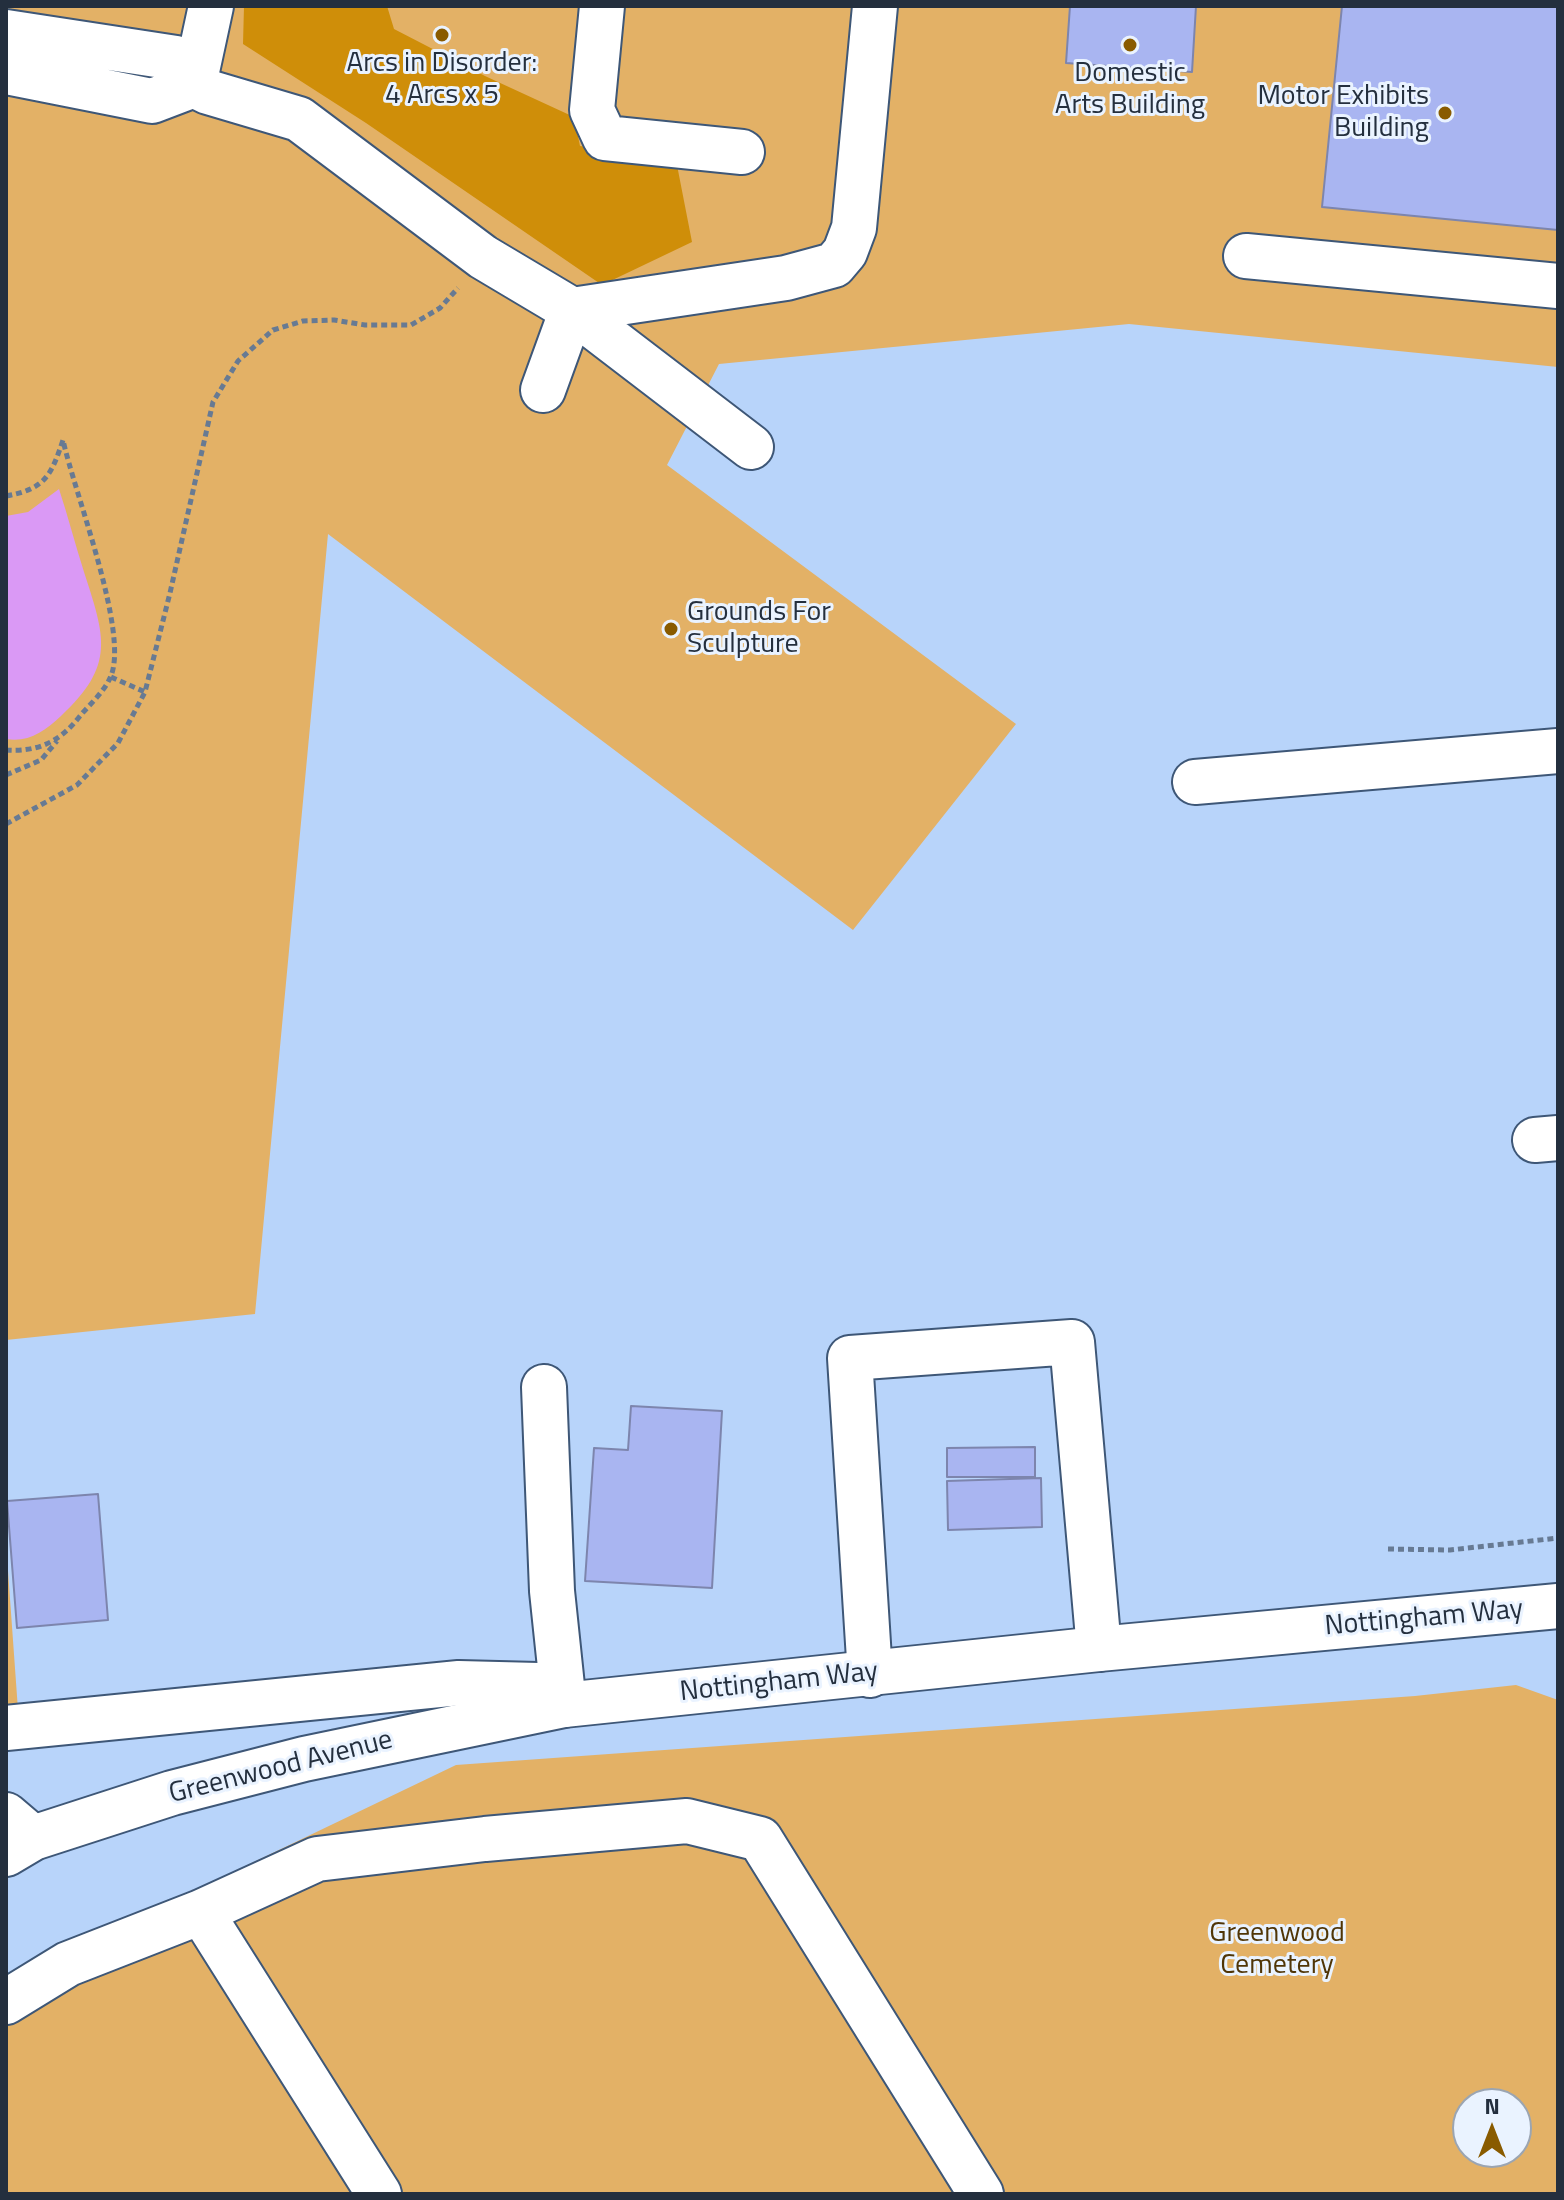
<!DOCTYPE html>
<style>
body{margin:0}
#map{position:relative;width:1564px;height:2200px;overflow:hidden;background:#b8d4fa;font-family:"Titillium Web",sans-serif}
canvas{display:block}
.frame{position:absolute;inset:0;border:8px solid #242f3e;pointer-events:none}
.north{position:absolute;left:1452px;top:2088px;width:80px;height:80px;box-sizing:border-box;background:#eaf3ff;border:2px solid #9ba5b2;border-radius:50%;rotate:0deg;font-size:22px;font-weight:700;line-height:32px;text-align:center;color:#242f3e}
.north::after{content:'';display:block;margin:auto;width:28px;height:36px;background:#895b00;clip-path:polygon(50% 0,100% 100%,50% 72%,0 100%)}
</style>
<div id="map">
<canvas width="1564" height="2200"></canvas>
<div class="frame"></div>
<div class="north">N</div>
</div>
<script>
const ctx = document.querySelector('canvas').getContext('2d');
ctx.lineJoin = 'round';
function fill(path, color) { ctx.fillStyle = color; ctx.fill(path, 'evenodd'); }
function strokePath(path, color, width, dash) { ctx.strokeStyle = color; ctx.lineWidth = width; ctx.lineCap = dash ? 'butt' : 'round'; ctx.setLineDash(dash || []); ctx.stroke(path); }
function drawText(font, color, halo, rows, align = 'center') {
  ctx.font = font + ' "Titillium Web",sans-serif'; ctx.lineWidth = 6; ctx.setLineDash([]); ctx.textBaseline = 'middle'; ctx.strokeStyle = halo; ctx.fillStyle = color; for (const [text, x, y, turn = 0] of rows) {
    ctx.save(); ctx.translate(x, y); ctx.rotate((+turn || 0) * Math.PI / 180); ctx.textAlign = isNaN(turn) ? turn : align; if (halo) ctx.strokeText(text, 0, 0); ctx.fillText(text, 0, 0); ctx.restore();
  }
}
fill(new Path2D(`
 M 6,6 L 1558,6 L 1558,367 L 1129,324 L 719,364 L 667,465 L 1016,724 L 853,930 L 328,534 L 255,1314 L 6,1340 Z
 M 6,1543 L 18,1710 L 6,1711 Z
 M 1516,1685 L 1558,1700 L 1558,2194 L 6,2194 L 6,1981 L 456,1765 L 1415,1696 ZM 1468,2104 L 1516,2104 L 1516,2152 L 1468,2152 Z`), '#e3b166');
fill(new Path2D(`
 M 244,6 L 387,6 L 394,29 L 485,76 L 574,117 L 580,146 L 676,160 L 692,242 L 602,285 L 366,123 L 243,44 Z`), '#cf8e09');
fill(new Path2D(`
 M 59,489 C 68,516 75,544 84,572 C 105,637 116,665 61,716 C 45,731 28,743 6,739 L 6,516 L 28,512 Z`), '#da99f5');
const building = new Path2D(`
 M 1070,6 L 1196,6 L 1192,72 L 1066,63 Z
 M 1342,6 L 1558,6 L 1558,230 L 1322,207 Z
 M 631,1406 L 722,1411 L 712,1588 L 585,1581 L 594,1448 L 628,1450 Z
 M 1035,1447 L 1035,1477 L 947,1477 L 947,1448 Z
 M 1041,1478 L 1042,1527 L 948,1530 L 947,1481 Z
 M 98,1494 L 108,1620 L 17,1628 L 7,1501 Z`);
fill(building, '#a9b5f1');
strokePath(building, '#7d85ad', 2);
const minor = new Path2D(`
 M 602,6 L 592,110 L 605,138 L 742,152
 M 6,32 L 176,58 L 194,85 L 208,92 L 299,119 L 483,257 L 572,310 L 786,278 L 834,265 L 845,252 L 854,228 L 875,6
 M 6,72 L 152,101 L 194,85
 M 194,85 L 211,6
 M 1246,256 L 1558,286
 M 543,390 L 572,310 L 751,447
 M 1195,782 L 1558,751
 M 1535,1140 L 1558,1138
 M 544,1387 L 552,1591 L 564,1705
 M 870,1675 L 850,1358 L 1072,1342 L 1099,1649
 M 6,1728 L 459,1683 L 538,1685 L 564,1705
 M 6,1815 L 33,1838
 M 201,1912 L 379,2194
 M 6,2002 L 68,1964 L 201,1912 L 317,1859 L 485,1839 L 687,1821 L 760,1839 L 981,2194`);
const major = new Path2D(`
 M 6,1854 L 33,1838 L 172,1793 L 304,1759 L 564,1705 L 1099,1649 L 1558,1606`);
strokePath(minor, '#3e5777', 48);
strokePath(major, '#3e5777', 48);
strokePath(new Path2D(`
 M 6,496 C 45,489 51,476 63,440 C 74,492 131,636 110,678 C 104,692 89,705 80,716 C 60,742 38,752 6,750
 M 111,677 L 145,692
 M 6,775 L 41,760 L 57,741
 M 6,824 L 77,785 L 118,743 L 145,692 L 170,593 L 213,402 L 238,361 L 273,330 L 303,321 L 334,320 L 365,325 L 411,325 L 440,308 L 458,288
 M 1388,1549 L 1450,1550 L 1558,1538`), '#677a93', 5, [6, 4]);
strokePath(minor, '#fff', 44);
strokePath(major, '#fff', 44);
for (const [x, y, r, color] of [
 [442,35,8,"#895b00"],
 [1130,45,8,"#895b00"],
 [1445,113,8,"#895b00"],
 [671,629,8,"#895b00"]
]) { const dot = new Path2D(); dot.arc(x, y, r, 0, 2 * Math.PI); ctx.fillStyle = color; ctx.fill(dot); strokePath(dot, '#eaf3ff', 3); }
drawText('28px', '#242f3e', '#eaf3ff', [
 ["Arcs in Disorder:",442,64],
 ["4 Arcs x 5",442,96],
 ["Domestic",1130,74],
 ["Arts Building",1130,106],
 ["Motor Exhibits",1429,97,"right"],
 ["Building",1429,129,"right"],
 ["Grounds For",687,613,"left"],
 ["Sculpture",687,645,"left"]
]);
drawText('28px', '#242f3e', '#eaf3ff', [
 ["Nottingham Way",1424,1619,-5],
 ["Nottingham Way",779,1683,-6],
 ["Greenwood Avenue",281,1768,-14]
]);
drawText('28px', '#503506', '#eaf3ff', [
 ["Greenwood",1277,1934],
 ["Cemetery",1277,1966]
]);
</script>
